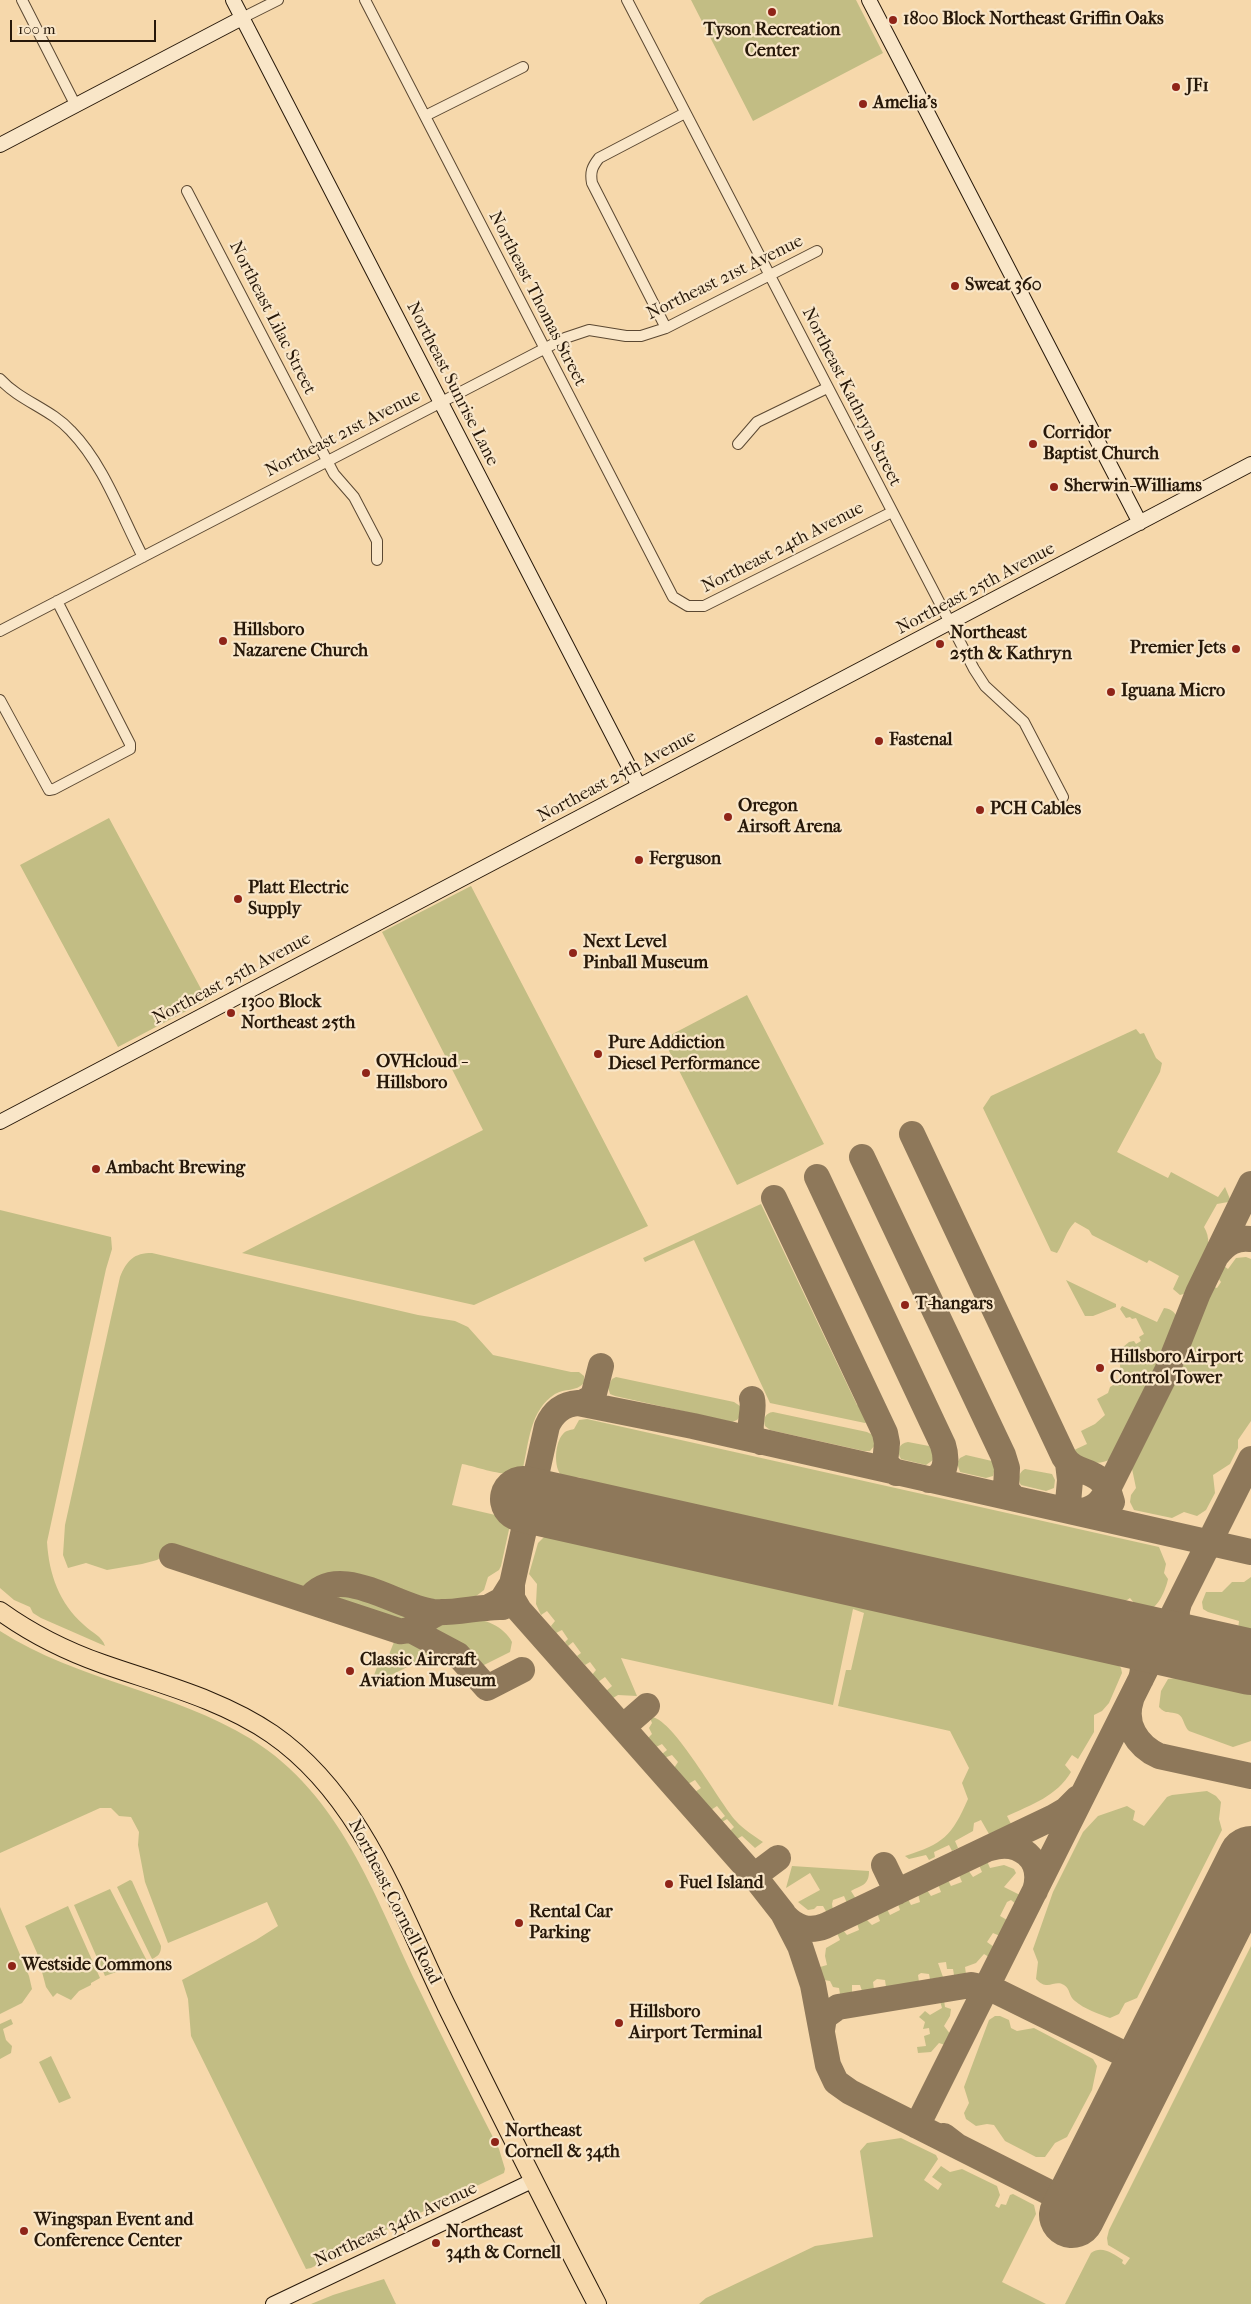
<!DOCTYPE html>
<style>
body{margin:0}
#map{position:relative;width:1251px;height:2304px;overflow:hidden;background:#f6d8ab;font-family:"IM FELL French Canon",serif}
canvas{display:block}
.scale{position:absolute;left:10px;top:20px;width:146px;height:22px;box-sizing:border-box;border:2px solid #271809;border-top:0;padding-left:6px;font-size:15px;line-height:18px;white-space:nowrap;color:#271809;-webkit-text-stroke:4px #f9e6c8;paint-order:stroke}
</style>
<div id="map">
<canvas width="1251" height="2304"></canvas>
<div class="scale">100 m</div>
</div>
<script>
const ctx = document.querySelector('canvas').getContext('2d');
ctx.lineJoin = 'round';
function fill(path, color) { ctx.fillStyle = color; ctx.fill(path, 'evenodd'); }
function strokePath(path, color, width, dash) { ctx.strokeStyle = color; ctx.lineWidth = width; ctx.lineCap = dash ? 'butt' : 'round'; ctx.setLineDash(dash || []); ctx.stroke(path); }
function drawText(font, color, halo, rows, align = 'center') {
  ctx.font = font + ' "IM FELL French Canon",serif'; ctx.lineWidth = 4.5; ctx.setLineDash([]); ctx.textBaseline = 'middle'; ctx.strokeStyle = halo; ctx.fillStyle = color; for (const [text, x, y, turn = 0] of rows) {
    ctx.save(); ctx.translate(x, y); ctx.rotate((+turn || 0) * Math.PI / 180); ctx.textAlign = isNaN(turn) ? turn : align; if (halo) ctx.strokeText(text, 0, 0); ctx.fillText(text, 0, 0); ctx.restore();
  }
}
fill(new Path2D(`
 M 691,0 L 856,0 L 883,53 L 753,121 Z
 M 109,818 L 207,1000 L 118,1047 L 20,865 Z
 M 471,886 L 648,1226 L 474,1305 L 242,1253 L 483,1130 L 382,932 Z
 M 747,995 L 824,1144 L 737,1185 L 663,1039 Z
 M 1136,1029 L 1140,1034 L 1144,1033 L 1156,1058 L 1162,1063 L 1160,1072 L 1117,1152 L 1168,1178 L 1171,1172 L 1218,1197 L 1225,1187 L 1230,1199 L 1228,1202 L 1217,1204 L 1204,1227 C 1217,1248 1197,1274 1187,1293 L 1180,1295 L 1173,1289 L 1179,1276 L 1149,1260 L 1147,1263 L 1092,1235 L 1089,1230 L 1075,1222 C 1066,1231 1064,1242 1057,1253 L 1051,1251 L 983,1108 L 991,1096 Z
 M 761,1204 L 857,1405 L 865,1406 L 871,1417 L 869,1421 L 865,1423 L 770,1403 L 694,1240 L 645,1262 L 643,1258 Z
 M 0,1210 L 111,1237 L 112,1249 L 106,1269 L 47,1542 C 49,1574 59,1603 84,1625 C 92,1633 102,1636 105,1646 L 41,1618 L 33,1613 L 30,1607 L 14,1600 L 0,1588 Z
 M 152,1253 L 418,1315 L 455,1321 L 468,1327 L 493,1355 L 571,1372 L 579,1372 L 584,1376 L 584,1383 C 576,1392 565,1388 555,1394 C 530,1410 529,1442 523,1468 C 514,1482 476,1466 462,1464 L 452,1505 L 504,1517 L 510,1525 L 501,1566 L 499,1570 L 488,1577 L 484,1590 L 471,1600 L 452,1604 L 428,1605 L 345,1577 L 332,1577 L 299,1587 L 219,1558 L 188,1550 L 173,1549 L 157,1560 L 142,1564 L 107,1570 L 86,1563 L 68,1568 L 63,1555 L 65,1525 L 120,1277 C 127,1260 134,1253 152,1253 Z
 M 1246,1257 L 1251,1259 L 1251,1421 L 1238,1440 L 1238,1448 L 1230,1464 L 1213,1475 L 1215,1493 L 1206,1510 L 1197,1516 L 1184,1512 L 1172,1518 L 1134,1510 L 1130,1502 L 1131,1495 L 1136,1488 L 1131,1464 L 1181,1362 L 1210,1288 L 1211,1286 L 1217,1288 L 1221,1282 L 1216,1275 L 1221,1264 L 1228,1269 L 1236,1258 Z
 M 1066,1280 L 1116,1304 L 1116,1307 L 1093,1316 L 1085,1316 Z
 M 1122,1306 L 1157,1322 L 1164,1308 C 1172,1309 1176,1313 1178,1320 L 1157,1372 L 1117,1454 C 1107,1466 1078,1467 1072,1451 L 1087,1444 L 1081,1431 L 1095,1424 L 1105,1415 L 1097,1399 L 1108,1393 L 1110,1387 L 1121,1380 L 1120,1365 L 1116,1353 L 1129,1342 L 1134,1341 L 1136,1344 L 1141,1341 L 1139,1337 L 1144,1334 L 1136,1318 L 1132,1319 L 1130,1317 L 1126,1318 L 1120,1309 Z
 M 616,1377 L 734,1402 L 740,1406 L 741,1415 L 737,1420 L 732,1422 L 615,1396 L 610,1394 L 608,1387 L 612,1379 Z
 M 773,1412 L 867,1432 L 873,1435 L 875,1445 L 870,1451 L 864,1451 L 770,1430 L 765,1426 C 763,1419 765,1413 773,1412 Z
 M 587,1419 L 1159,1547 L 1166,1564 L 1164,1573 L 1168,1579 C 1166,1589 1155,1620 1138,1607 C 1135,1605 1133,1601 1130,1598 L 1121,1604 L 1113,1605 L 1045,1593 L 733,1524 L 589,1488 L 581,1478 C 574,1476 568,1481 562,1476 C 553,1468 555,1442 563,1434 C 565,1431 570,1430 574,1429 L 579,1420 Z
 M 908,1442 L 929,1446 L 934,1454 L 933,1460 L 926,1465 L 901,1459 C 896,1451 899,1443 908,1442 Z
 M 966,1455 L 992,1461 L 995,1467 L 993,1476 L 986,1478 L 960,1472 L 957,1463 L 960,1458 Z
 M 1025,1469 L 1052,1474 L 1055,1480 L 1054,1488 L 1046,1491 L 1021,1485 C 1017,1479 1019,1472 1025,1469 Z
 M 547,1534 L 556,1534 L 564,1541 L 581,1534 L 1083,1647 L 1093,1650 L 1102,1660 L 1115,1661 L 1121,1668 L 1122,1673 L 1109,1703 L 1102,1711 L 1094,1715 L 1094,1732 L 1078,1759 L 1072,1755 L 1065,1765 L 1071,1772 C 1057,1796 1031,1805 1007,1816 L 1011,1824 L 989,1834 L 981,1820 L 974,1823 L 973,1831 L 955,1841 L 958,1848 L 952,1851 L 949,1845 L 934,1852 L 935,1857 L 929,1860 L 926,1855 L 909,1859 L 905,1856 C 943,1844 952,1836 968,1799 L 962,1783 L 969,1768 L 950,1731 L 838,1706 L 846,1670 L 851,1670 L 864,1613 L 853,1609 L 833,1705 L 621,1658 L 637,1696 L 618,1695 L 613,1698 L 606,1691 L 612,1686 L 605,1677 L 598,1682 L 592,1675 L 596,1670 L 590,1662 L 585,1665 L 577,1656 L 581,1653 L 573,1642 L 568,1646 L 565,1642 L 568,1639 L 562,1630 L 556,1633 L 551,1626 L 555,1621 L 547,1611 L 541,1615 L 536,1604 L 537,1584 L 529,1574 L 538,1543 Z
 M 1251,1577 L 1251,1633 L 1238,1630 L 1239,1621 L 1208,1612 L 1203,1609 L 1202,1602 L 1206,1592 L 1222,1592 L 1232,1582 L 1244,1582 Z
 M 331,1589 L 344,1589 L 418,1613 L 410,1620 L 399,1621 L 320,1595 Z
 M 467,1617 C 484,1619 504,1626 512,1642 L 510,1652 L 480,1667 L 462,1649 L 428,1629 L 441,1619 Z
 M 0,1631 C 78,1681 173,1691 251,1739 C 341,1795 374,1895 417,1985 C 443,2040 471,2094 499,2149 L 505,2169 L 504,2173 L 426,2210 L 311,2268 L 306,2269 L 191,2036 L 188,1999 L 182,1980 L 256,1940 L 278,1926 L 267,1902 L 168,1943 L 145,1882 L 138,1845 L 139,1832 L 131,1817 L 119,1816 L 111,1808 L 100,1808 L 0,1853 Z
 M 399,1639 L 411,1639 L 440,1654 L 436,1653 L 391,1675 L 388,1681 L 371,1683 L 379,1662 L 386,1662 L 394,1642 Z
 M 1195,1675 L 1200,1675 L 1251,1686 L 1251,1741 L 1233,1747 L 1189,1731 C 1184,1727 1184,1717 1178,1714 C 1170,1711 1166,1715 1159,1707 L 1161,1691 L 1168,1679 L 1176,1678 L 1183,1680 Z
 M 652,1717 C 674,1720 719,1802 736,1821 C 743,1829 754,1836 763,1842 L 755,1848 L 742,1836 L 737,1839 L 730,1831 L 734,1827 L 727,1819 L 722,1822 L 720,1820 L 725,1816 L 717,1806 L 711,1810 L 695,1792 L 701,1788 L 695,1780 L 688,1784 L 674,1768 L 678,1762 L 672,1755 L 664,1758 L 662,1754 L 667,1750 L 662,1744 L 656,1747 L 648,1738 L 652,1734 L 649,1728 L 652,1723 L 650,1718 Z
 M 1207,1791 L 1216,1796 L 1221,1802 L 1219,1819 L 1222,1830 L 1137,1998 L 1125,2003 L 1119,2014 L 1110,2018 C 1099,2014 1084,2009 1075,2001 C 1069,1997 1070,1988 1064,1985 C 1054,1979 1048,1992 1036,1979 L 1038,1962 L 1033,1949 L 1053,1892 L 1083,1832 L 1098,1816 L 1127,1806 L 1135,1811 L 1133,1820 L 1144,1826 L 1167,1797 L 1172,1795 Z
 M 987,1861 L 990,1868 L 1004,1865 L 1014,1869 L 1016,1873 L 1004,1887 L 1020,1895 L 1016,1904 L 1011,1900 L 1007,1902 L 1000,1916 L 1007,1920 L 1000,1936 L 993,1933 L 987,1942 L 994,1947 L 989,1957 L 984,1954 L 976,1963 L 965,1967 L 966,1974 L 954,1975 L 953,1969 L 947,1969 L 946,1962 L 938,1963 L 943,1977 L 930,1979 L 929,1974 L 921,1973 L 918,1975 L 919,1982 L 886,1987 L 885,1980 L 877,1979 L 873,1982 L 874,1989 L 862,1991 L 860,1985 L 852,1985 L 852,1993 L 840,1994 L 839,1988 L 833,1987 L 830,1981 L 824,1980 L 820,1967 L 827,1965 L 825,1956 L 826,1948 L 840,1940 L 837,1933 L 843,1930 L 847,1935 L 859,1930 L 857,1923 L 866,1919 L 872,1925 L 880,1921 L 877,1913 L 887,1909 L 890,1915 L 900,1910 L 898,1904 L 908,1899 L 911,1905 L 920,1902 L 918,1894 L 927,1890 L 931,1896 L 941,1892 L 938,1884 L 948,1880 L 951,1886 L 962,1882 L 959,1875 L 968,1870 L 973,1877 L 982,1872 L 979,1865 Z
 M 792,1866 L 869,1871 C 869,1886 861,1885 851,1891 L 856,1899 L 847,1903 L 844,1896 L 833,1900 L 832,1904 L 833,1910 L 827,1913 L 823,1906 L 817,1906 L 814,1909 L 808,1910 L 798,1902 L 820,1890 L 810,1873 L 786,1888 Z
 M 130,1880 L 132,1881 L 161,1946 C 161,1954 158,1956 152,1959 L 117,1887 Z
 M 110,1889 L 146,1959 L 145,1962 L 105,1976 L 74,1905 Z
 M 68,1906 L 100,1978 L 91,1983 L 91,1985 L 79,1991 L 71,2000 L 57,1993 L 53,1997 L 46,1987 L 37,1953 L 25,1926 Z
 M 0,1907 L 29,1976 L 32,1989 L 22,2003 L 0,2014 Z
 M 1251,1946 L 1251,2304 L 1065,2304 L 1091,2253 C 1102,2245 1113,2254 1123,2260 L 1122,2263 L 1125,2265 L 1130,2258 L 1108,2245 L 1107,2238 L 1109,2230 Z
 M 944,2000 L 945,2007 L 951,2009 L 950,2016 L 944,2026 L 951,2035 L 945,2045 L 939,2043 L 931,2052 L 918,2053 L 917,2047 L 926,2046 L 924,2036 L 930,2034 L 929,2028 L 923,2029 L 925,2022 L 919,2017 L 925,2011 L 930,2015 L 942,2008 L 940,2001 Z
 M 995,2016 L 1000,2016 L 1009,2020 L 1011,2028 L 1017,2031 L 1034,2028 L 1093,2059 L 1097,2066 L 1092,2090 L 1067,2137 L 1055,2143 L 1045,2157 L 1036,2157 L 1005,2141 L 994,2125 L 987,2124 L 976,2126 L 966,2119 L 964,2113 L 969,2103 L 964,2087 L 989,2020 Z
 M 11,2019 L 13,2024 L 3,2029 L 6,2040 L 12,2046 L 11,2053 L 0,2059 L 0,2024 Z
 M 51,2056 L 71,2098 L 59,2103 L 39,2062 Z
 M 901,2138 L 936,2155 L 938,2159 L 924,2180 L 938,2190 L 942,2184 L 932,2177 L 941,2166 L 950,2172 L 962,2169 L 997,2186 L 1000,2195 L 995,2206 L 999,2208 L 1001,2204 L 1006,2205 L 1010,2195 L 1013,2194 L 1034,2205 L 1036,2214 L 1002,2282 L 1046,2304 L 699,2304 L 706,2298 L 815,2246 L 873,2237 L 860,2151 L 867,2143 Z
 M 384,2279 L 396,2304 L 311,2304 L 333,2295 Z`), '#c2bd84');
strokePath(new Path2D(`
 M 912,1134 L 1064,1457 C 1075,1475 1096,1468 1108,1489 C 1100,1504 1095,1509 1078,1512
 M 862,1157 L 1003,1455 L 1007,1468 L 1006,1489 L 1013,1497
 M 817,1177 L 943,1445 C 948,1461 946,1477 929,1480
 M 774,1198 L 885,1433 L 887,1443 L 885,1463 L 896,1473
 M 1217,1255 C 1226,1243 1236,1237 1251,1239
 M 752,1399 C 756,1414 742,1435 761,1442
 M 582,1403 L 593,1397 L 601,1366
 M 1068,1463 L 1070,1480 L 1068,1503 L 1076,1512
 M 1112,1502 L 1108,1489 L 1167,1371 L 1198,1293 L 1251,1184
 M 172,1556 L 399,1631 C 416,1633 426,1615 442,1612
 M 512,1584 L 512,1598 L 519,1610 L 754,1876 L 783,1913 L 800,1946 L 813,1985 L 828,2065 L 836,2082 L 850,2092 L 957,2146
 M 308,1600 C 338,1560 395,1607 433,1612 C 456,1614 480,1606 503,1607
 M 1179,1603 C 1170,1629 1187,1641 1208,1652
 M 487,1608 L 502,1600 L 512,1584 L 547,1426 C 553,1412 563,1404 578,1403 L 693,1426 L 1251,1552
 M 411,1630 L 458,1655 L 487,1688 L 522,1670
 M 1110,1630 C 1132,1640 1149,1653 1141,1679
 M 1131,1700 C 1123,1724 1137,1746 1159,1756 L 1251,1776
 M 623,1727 L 647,1706
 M 990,1848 C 1019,1839 1045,1859 1035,1891
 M 884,1865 L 897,1892
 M 754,1876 L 778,1858
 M 785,1916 C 796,1928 809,1932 825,1926 L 1054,1817 L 1066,1810 L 1078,1798
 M 822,2030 L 824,2017 L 838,2007 L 971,1985 L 994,1990 L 1126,2055 C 1143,2058 1152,2050 1162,2038
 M 917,2126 L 1251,1459
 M 944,2136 L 957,2146 L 1076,2206`), '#8e785a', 26);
strokePath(new Path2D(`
 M 523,1499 L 1251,1662
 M 1072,2215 L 1251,1859`), '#8e785a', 66);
const street = new Path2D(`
 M 22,0 L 76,106
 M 365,0 L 673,597 L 688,606 L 704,606 L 892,512
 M 627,0 L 974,669 L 985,686 L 1024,722 L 1063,797
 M 242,18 L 278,0
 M 425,116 L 523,67
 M 187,191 L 334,474 L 354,497 L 377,541 L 377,560
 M 666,328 L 592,183 C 590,172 592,167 599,158 L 685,113
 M 0,379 C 20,401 51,409 71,431 C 104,465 121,515 143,557
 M 738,444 L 757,422 L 827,388
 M 0,631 L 565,338 L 589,330 L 626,336 L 641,336 L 666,328 L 817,251
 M 0,700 L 49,790 L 54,789 L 130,749 L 130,744 L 57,601`);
const secondary = new Path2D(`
 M 233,0 L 639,786
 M 869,0 L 1140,523
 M 0,145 L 242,18
 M 0,1122 L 1251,464
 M 273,2304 L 534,2180`);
const highway = new Path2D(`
 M 0,1611 C 32,1634 66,1651 103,1664 C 160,1684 221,1699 272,1734 C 363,1797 400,1911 447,2007 C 496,2106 546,2206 597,2304`);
strokePath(street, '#5b4832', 12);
strokePath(secondary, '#271809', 16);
strokePath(highway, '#271809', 20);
strokePath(street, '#f9e6c8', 10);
strokePath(secondary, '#f9e6c8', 14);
strokePath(highway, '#f6d8ab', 18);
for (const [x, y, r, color] of [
 [772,12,5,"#8f2418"],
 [893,20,5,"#8f2418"],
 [1176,87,5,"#8f2418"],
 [863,104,5,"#8f2418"],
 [955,286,5,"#8f2418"],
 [1033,444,5,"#8f2418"],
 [1054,487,5,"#8f2418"],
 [223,641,5,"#8f2418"],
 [940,644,5,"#8f2418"],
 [1236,649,5,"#8f2418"],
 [1111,692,5,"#8f2418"],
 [879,741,5,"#8f2418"],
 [980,810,5,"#8f2418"],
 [728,817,5,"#8f2418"],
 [639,860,5,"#8f2418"],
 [238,899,5,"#8f2418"],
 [573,953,5,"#8f2418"],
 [231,1013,5,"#8f2418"],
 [598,1054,5,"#8f2418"],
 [366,1073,5,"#8f2418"],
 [96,1169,5,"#8f2418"],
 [905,1305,5,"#8f2418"],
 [1100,1368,5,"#8f2418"],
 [350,1671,5,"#8f2418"],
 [669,1884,5,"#8f2418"],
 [519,1923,5,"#8f2418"],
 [12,1966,5,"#8f2418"],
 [619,2023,5,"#8f2418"],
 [495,2142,5,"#8f2418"],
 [24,2231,5,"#8f2418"],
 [436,2243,5,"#8f2418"]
]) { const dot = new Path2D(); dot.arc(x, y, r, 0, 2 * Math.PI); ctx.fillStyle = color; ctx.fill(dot); strokePath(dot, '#f9e6c8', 2); }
drawText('bold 18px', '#271809', '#f9e6c8', [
 ["1800 Block Northeast Griffin Oaks",903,20],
 ["Tyson Recreation",772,31,"center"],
 ["Center",772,52,"center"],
 ["JF1",1186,87],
 ["Amelia's",873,104],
 ["Sweat 360",965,286],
 ["Corridor",1043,434],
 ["Baptist Church",1043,455],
 ["Sherwin-Williams",1064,487],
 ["Hillsboro",233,631],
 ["Nazarene Church",233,652],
 ["Northeast",950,634],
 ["25th & Kathryn",950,655],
 ["Premier Jets",1226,649,"right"],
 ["Iguana Micro",1121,692],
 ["Fastenal",889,741],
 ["Oregon",738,807],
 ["Airsoft Arena",738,828],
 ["PCH Cables",990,810],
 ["Ferguson",649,860],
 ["Platt Electric",248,889],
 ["Supply",248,910],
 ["Next Level",583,943],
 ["Pinball Museum",583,964],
 ["1300 Block",241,1003],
 ["Northeast 25th",241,1024],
 ["Pure Addiction",608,1044],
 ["Diesel Performance",608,1065],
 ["OVHcloud -",376,1063],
 ["Hillsboro",376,1084],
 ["Ambacht Brewing",106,1169],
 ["T-hangars",915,1305],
 ["Hillsboro Airport",1110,1358],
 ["Control Tower",1110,1379],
 ["Classic Aircraft",360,1661],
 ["Aviation Museum",360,1682],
 ["Fuel Island",679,1884],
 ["Rental Car",529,1913],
 ["Parking",529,1934],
 ["Westside Commons",22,1966],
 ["Hillsboro",629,2013],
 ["Airport Terminal",629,2034],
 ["Northeast",505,2132],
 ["Cornell & 34th",505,2153],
 ["Wingspan Event and",34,2221],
 ["Conference Center",34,2242],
 ["Northeast",446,2233],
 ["34th & Cornell",446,2254]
], 'left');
drawText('18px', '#271809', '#f9e6c8', [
 ["Northeast 21st Avenue",725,278,-26],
 ["Northeast Thomas Street",537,299,63],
 ["Northeast Lilac Street",272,318,63],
 ["Northeast Sunrise Lane",452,384,63],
 ["Northeast Kathryn Street",851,397,63],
 ["Northeast 21st Avenue",343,434,-27],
 ["Northeast 24th Avenue",783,548,-27],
 ["Northeast 25th Avenue",976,589,-28],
 ["Northeast 25th Avenue",617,777,-28],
 ["Northeast 25th Avenue",232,979,-28],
 ["Northeast Cornell Road",394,1902,63],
 ["Northeast 34th Avenue",396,2225,-25]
]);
</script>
